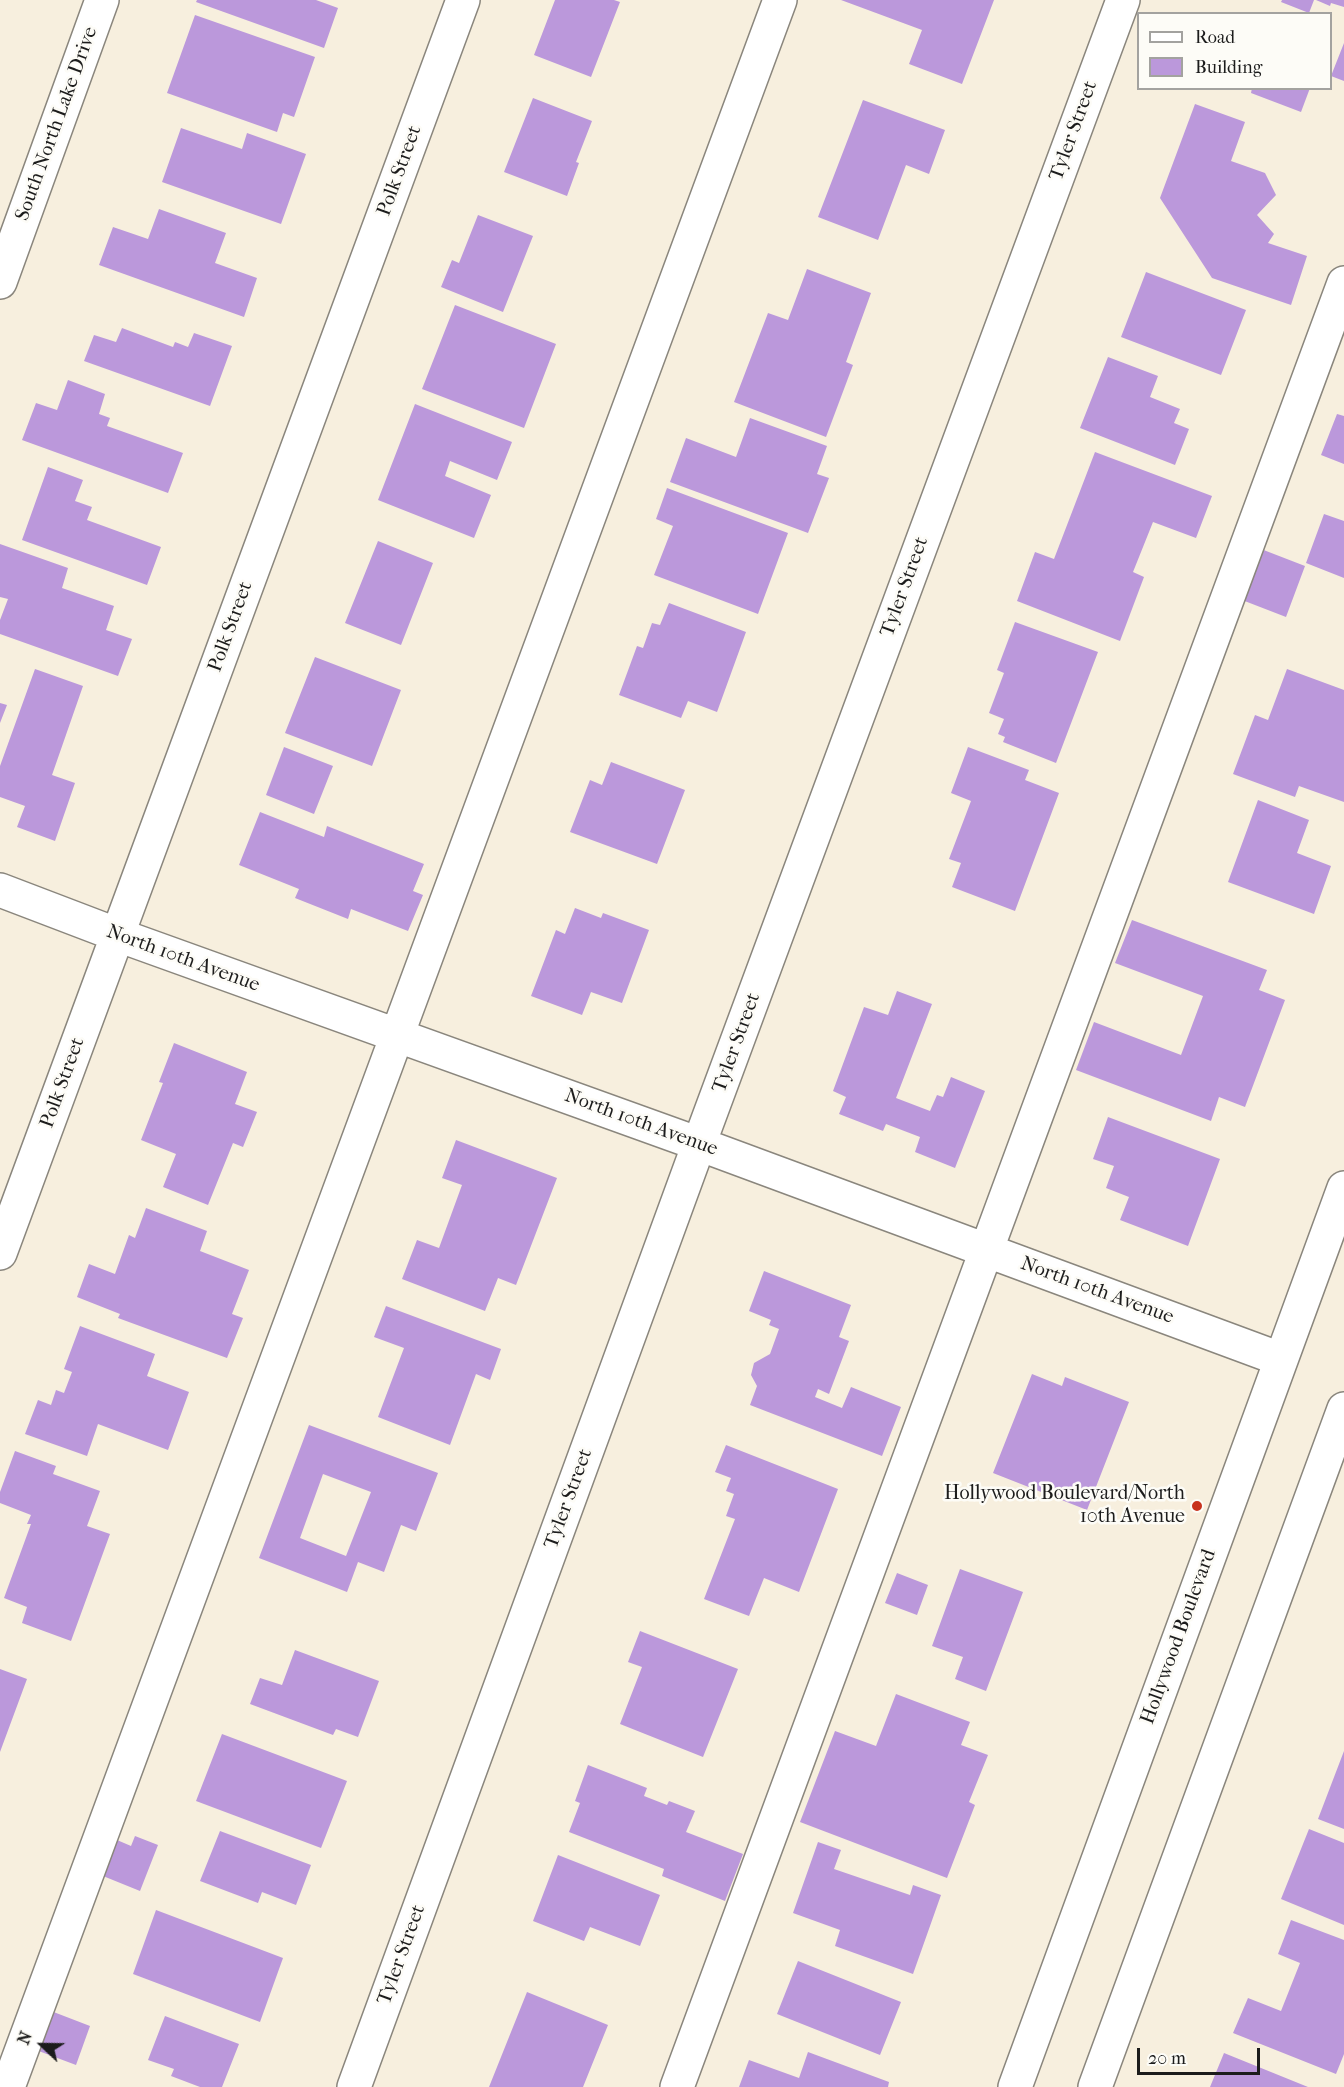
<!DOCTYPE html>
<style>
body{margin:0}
#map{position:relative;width:1344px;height:2087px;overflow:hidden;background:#f7efde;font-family:"IM FELL French Canon",serif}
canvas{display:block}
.legend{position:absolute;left:1137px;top:12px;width:195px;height:78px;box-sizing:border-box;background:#fdfcf7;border:2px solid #a3a29f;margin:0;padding:8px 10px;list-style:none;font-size:18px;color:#1c1c1c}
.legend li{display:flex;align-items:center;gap:12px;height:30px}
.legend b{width:30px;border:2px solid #a3a29f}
.north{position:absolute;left:12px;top:2015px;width:60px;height:60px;-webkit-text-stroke:4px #fdfcf7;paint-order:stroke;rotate:292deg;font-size:16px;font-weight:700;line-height:24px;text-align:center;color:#1c1c1c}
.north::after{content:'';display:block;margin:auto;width:21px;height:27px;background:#1c1c1c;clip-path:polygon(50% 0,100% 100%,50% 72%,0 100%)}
.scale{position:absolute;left:1137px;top:2048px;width:123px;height:27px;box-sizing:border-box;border:3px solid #1c1c1c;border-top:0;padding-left:8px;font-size:18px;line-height:21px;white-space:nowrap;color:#1c1c1c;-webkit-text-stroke:4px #fdfcf7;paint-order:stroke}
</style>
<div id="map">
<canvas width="1344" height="2087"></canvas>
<ul class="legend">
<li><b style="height:8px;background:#fff"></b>Road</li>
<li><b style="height:16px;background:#bb98db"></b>Building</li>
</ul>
<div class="north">N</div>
<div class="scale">20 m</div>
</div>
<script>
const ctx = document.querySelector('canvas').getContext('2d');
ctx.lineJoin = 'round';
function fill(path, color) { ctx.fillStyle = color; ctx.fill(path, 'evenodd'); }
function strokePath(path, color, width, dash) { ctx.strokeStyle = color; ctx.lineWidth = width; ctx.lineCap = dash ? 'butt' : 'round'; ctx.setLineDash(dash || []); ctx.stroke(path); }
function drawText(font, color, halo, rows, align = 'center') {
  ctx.font = font + ' "IM FELL French Canon",serif'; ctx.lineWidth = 5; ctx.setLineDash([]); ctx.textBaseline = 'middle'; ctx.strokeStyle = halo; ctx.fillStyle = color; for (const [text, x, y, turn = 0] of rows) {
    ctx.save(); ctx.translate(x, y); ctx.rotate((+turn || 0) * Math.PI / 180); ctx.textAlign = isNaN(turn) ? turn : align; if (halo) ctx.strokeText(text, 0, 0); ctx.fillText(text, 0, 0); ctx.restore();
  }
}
fill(new Path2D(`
 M 197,0 L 316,0 L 338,8 L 324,48 L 196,2 Z
 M 555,0 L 614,0 L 620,2 L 591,77 L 534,55 Z
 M 841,0 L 994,0 L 962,84 L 909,64 L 922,30 Z
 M 1282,0 L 1314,0 L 1309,13 L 1281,2 Z
 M 1316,0 L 1344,0 L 1344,7 L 1331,3 L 1330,6 Z
 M 195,15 L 315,57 L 294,117 L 283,113 L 277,132 L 167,93 Z
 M 1344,43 L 1344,81 L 1331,76 Z
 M 1252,88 L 1310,88 L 1301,112 L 1251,93 Z
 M 533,98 L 592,121 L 576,162 L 579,163 L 567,196 L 504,172 Z
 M 863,100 L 945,130 L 929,174 L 906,165 L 878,240 L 818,217 Z
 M 1195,104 L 1245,122 L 1231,161 L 1265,173 L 1276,195 L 1257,215 L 1274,234 L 1268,243 L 1307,256 L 1291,305 L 1212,278 L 1160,198 Z
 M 181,128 L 242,149 L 247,133 L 306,154 L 281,224 L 162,182 Z
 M 159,209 L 226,233 L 215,263 L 257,278 L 244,317 L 99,265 L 113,227 L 148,239 Z
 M 478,215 L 533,236 L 503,312 L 441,287 L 452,260 L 459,263 Z
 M 807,269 L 871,293 L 846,362 L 853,365 L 826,437 L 734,402 L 768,313 L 788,320 Z
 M 1146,272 L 1246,310 L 1221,375 L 1121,337 Z
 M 455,305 L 556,344 L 524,428 L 422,389 Z
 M 122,328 L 173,347 L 175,342 L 188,347 L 194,333 L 232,346 L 210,406 L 84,361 L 94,335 L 116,342 Z
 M 1108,357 L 1158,376 L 1150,397 L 1180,409 L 1174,423 L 1189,429 L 1175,465 L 1080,428 Z
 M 68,380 L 105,394 L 99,414 L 110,418 L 107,426 L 183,453 L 168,493 L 22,440 L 36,403 L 57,410 Z
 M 415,404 L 512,442 L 497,480 L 450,461 L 445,476 L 491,495 L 474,538 L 378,500 Z
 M 1337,414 L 1344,416 L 1344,464 L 1321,455 Z
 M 750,418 L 827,446 L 817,474 L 829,478 L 808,533 L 670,482 L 686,438 L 736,457 Z
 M 1095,452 L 1212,496 L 1196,538 L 1153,522 L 1133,572 L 1144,577 L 1120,641 L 1017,601 L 1035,552 L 1054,559 Z
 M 48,467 L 83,480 L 75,501 L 92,507 L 87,520 L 161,547 L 147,585 L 22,540 Z
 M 667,488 L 788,533 L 758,614 L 654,575 L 673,526 L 656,519 Z
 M 1324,514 L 1344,521 L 1344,578 L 1306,563 Z
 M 378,541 L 433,563 L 401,645 L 345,623 Z
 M 0,544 L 68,568 L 62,588 L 114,606 L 106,630 L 132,639 L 118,676 L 0,634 L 0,620 L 8,599 L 0,597 Z
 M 1261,549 L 1305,566 L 1286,617 L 1242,600 Z
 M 669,603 L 746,632 L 717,712 L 688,701 L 681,718 L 619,695 L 637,646 L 643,648 L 652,623 L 660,625 Z
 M 1015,622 L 1098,652 L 1056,763 L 1003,742 L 1005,737 L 998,734 L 1004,719 L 989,713 L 1004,673 L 997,670 Z
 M 315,657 L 401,690 L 372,766 L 285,733 Z
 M 35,669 L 83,686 L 52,775 L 75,783 L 55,841 L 17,827 L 25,806 L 0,797 L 0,766 Z
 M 1287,669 L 1344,690 L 1344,802 L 1299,786 L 1295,797 L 1233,774 L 1255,715 L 1268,720 Z
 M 0,703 L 7,705 L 0,723 Z
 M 284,747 L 333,766 L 314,814 L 266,795 Z
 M 968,747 L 1029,770 L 1025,780 L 1059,793 L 1015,911 L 952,887 L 961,863 L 949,859 L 971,801 L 951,793 Z
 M 611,762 L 685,790 L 657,864 L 570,832 L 590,780 L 602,785 Z
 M 1258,800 L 1309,820 L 1297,853 L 1331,866 L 1314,914 L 1228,882 Z
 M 260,812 L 324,837 L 327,826 L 424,864 L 413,891 L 423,895 L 408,931 L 351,909 L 348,919 L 295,898 L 299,889 L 239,865 Z
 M 575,908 L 601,918 L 603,913 L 649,930 L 622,1003 L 591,992 L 582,1015 L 531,996 L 556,930 L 565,934 Z
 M 1132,920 L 1267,970 L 1259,990 L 1285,1000 L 1245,1107 L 1219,1097 L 1211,1121 L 1076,1070 L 1094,1022 L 1181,1055 L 1203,996 L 1115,963 Z
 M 897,991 L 932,1004 L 896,1098 L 930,1111 L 937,1095 L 943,1097 L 951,1077 L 985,1091 L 955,1168 L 915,1152 L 920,1137 L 886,1124 L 883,1131 L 839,1114 L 846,1097 L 833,1091 L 864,1007 L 888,1015 Z
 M 174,1043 L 247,1072 L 235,1104 L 257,1112 L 243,1147 L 233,1143 L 208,1205 L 163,1187 L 176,1154 L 141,1140 L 163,1083 L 159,1082 Z
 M 1108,1117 L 1220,1159 L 1188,1246 L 1120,1220 L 1129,1197 L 1106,1188 L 1114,1166 L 1093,1159 Z
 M 456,1140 L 557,1178 L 516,1285 L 498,1278 L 485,1311 L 402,1279 L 417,1240 L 439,1248 L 462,1185 L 442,1178 Z
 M 146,1208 L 207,1231 L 200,1251 L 249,1270 L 232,1314 L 243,1318 L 227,1358 L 118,1318 L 120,1314 L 77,1297 L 89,1264 L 115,1274 L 129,1235 L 135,1238 Z
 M 764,1271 L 851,1305 L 839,1337 L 849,1341 L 829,1394 L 818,1389 L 815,1397 L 842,1408 L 851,1387 L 901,1407 L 882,1456 L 750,1405 L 757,1386 L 751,1375 L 754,1363 L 770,1354 L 779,1329 L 769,1325 L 771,1320 L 749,1311 Z
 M 386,1306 L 501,1349 L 490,1380 L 476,1374 L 450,1445 L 378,1417 L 404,1348 L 374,1337 Z
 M 80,1326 L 155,1354 L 147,1376 L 189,1392 L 168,1450 L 98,1424 L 87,1456 L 25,1434 L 38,1400 L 51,1405 L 56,1390 L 64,1393 L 72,1372 L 64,1369 Z
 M 1032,1374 L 1062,1386 L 1065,1377 L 1129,1402 L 1087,1510 L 993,1473 Z
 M 309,1425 L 438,1473 L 416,1531 L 401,1525 L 384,1572 L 358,1562 L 347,1592 L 259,1558 ZM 323,1474 L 371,1492 L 346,1556 L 300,1538 Z
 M 726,1445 L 838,1489 L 799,1592 L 764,1578 L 749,1616 L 704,1599 L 735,1519 L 726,1516 L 734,1494 L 726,1491 L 731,1478 L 715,1472 Z
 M 15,1451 L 56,1466 L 53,1474 L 100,1491 L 87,1526 L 110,1534 L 71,1641 L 22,1623 L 27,1607 L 4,1598 L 31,1524 L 27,1524 L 31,1515 L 0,1503 L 0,1492 Z
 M 960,1569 L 1023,1592 L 986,1691 L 955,1679 L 963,1657 L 932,1646 Z
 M 897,1573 L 928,1585 L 917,1615 L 885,1603 Z
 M 640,1631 L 738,1669 L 703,1757 L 620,1724 L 642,1667 L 628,1662 Z
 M 295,1650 L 379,1681 L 358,1737 L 336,1729 L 333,1735 L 250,1704 L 260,1678 L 282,1685 Z
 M 0,1669 L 27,1679 L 0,1752 Z
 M 896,1694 L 970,1722 L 961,1745 L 988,1755 L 969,1802 L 975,1805 L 947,1878 L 800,1822 L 835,1731 L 876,1746 Z
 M 222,1734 L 347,1781 L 321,1848 L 196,1801 Z
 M 1344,1751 L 1344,1829 L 1318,1819 Z
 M 588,1765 L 647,1788 L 644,1796 L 667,1805 L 669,1801 L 695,1811 L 686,1832 L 743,1854 L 725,1901 L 662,1876 L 664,1869 L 569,1832 L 580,1803 L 575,1801 Z
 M 1309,1829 L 1344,1843 L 1344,1925 L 1281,1899 Z
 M 220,1831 L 311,1865 L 296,1905 L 262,1892 L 258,1903 L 200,1881 Z
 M 135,1836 L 158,1845 L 140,1891 L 103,1876 L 117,1840 L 131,1846 Z
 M 818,1842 L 841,1850 L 834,1869 L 910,1895 L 913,1885 L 941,1895 L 913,1974 L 835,1946 L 840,1930 L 793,1913 Z
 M 558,1855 L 660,1895 L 640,1946 L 590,1927 L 584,1941 L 533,1921 Z
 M 156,1910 L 283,1958 L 260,2022 L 133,1974 Z
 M 1291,1920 L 1344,1940 L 1344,2054 L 1336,2074 L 1233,2033 L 1248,1998 L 1281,2011 L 1300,1963 L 1278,1954 Z
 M 798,1961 L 901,2002 L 880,2055 L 777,2014 Z
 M 527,1992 L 608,2025 L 583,2087 L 489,2087 Z
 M 51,2011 L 90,2026 L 76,2065 L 36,2050 Z
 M 165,2016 L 239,2044 L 222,2087 L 200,2087 L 171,2076 L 174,2069 L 148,2060 Z
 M 808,2052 L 889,2082 L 888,2087 L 739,2087 L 749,2060 L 799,2078 Z
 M 1224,2053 L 1308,2087 L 1210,2087 Z`), '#bb98db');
const minor = new Path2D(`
 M 0,282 L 102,0
 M 0,890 L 118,935 L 699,1144 L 1280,1359
 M 0,1253 L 463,0
 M 8,2087 L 780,0
 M 354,2087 L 699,1144 L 1123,0
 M 677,2087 L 1344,283`);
const major = new Path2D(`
 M 1015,2087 L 1344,1188
 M 1095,2087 L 1344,1409`);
strokePath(minor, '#8a867d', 36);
strokePath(major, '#8a867d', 36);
strokePath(minor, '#fff', 33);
strokePath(major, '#fff', 33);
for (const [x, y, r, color] of [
 [1197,1506,6,"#c8321e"]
]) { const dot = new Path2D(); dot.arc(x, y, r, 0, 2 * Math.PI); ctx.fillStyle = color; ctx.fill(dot); strokePath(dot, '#fdfcf7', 2); }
drawText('20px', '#1c1c1c', '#fdfcf7', [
 ["South North Lake Drive",57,124,-70],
 ["Tyler Street",1074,131,-70],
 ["Polk Street",400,171,-70],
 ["Tyler Street",905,587,-70],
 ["Polk Street",231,627,-70],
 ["North 10th Avenue",183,959,20],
 ["Tyler Street",737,1043,-70],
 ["Polk Street",63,1083,-70],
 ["North 10th Avenue",641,1123,20],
 ["North 10th Avenue",1097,1291,20],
 ["Tyler Street",569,1499,-70],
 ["Hollywood Boulevard",1179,1637,-70],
 ["Tyler Street",402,1955,-70]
]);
drawText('20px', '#1c1c1c', '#fdfcf7', [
 ["Hollywood Boulevard/North",1185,1494],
 ["10th Avenue",1185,1517]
], 'right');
</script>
